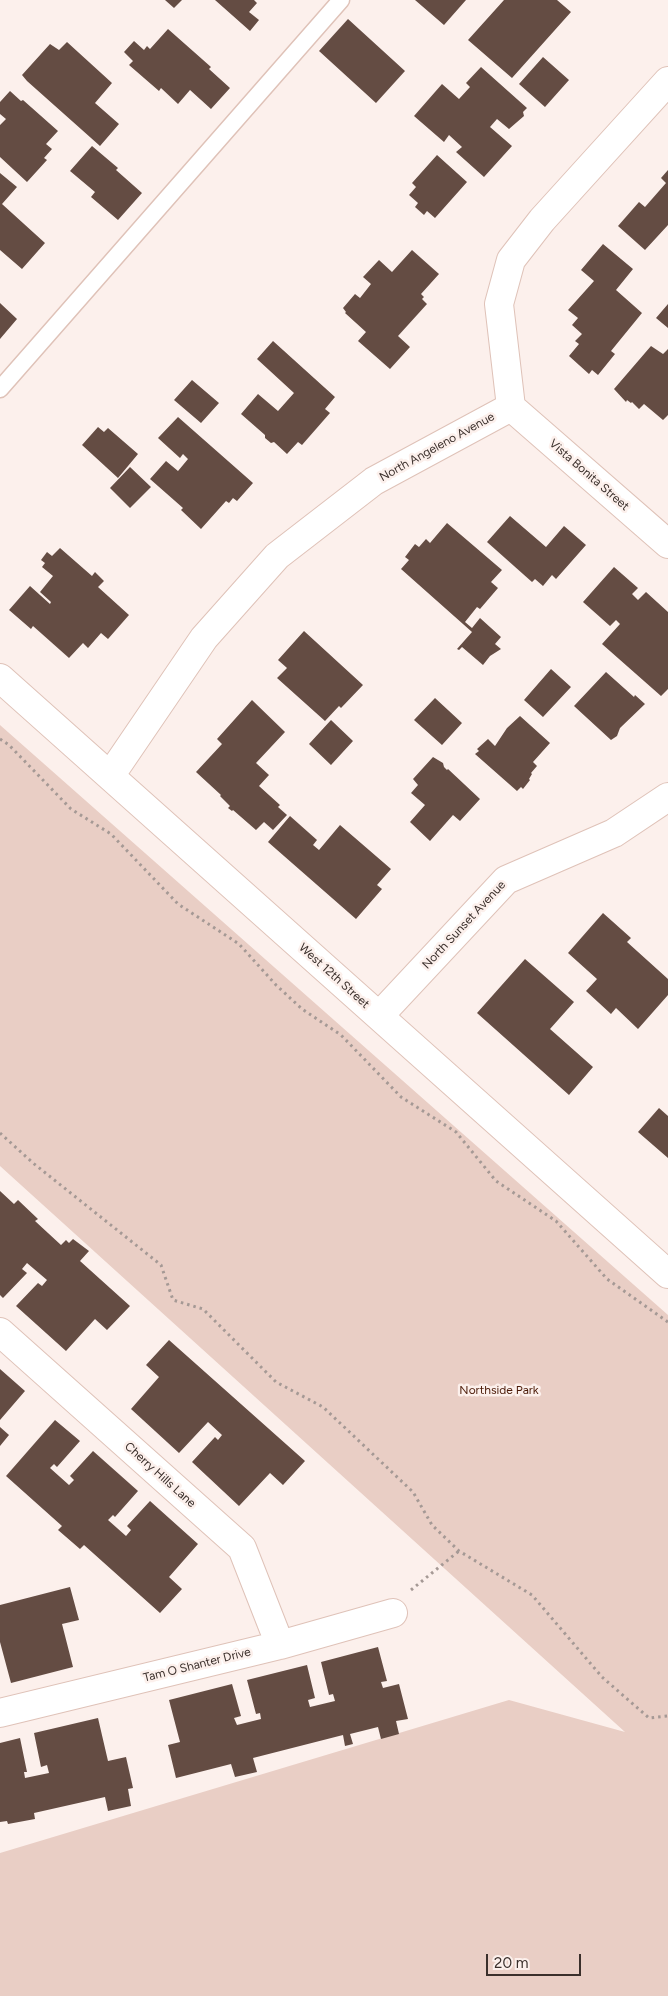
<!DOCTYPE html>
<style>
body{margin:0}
#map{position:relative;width:668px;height:1996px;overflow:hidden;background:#fcf0ec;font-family:Figtree,sans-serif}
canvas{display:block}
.scale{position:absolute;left:486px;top:1954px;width:95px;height:22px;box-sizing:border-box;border:2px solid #3a2f2b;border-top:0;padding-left:6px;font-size:15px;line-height:18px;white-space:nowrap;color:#3a2f2b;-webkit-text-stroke:4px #fcf0ec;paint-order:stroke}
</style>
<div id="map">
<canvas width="668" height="1996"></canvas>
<div class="scale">20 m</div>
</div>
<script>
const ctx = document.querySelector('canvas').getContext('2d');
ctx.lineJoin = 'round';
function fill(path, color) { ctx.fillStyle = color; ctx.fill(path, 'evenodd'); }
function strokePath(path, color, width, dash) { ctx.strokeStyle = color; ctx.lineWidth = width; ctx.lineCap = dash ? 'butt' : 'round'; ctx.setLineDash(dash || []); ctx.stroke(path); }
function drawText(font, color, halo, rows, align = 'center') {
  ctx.font = font + ' Figtree,sans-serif'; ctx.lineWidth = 5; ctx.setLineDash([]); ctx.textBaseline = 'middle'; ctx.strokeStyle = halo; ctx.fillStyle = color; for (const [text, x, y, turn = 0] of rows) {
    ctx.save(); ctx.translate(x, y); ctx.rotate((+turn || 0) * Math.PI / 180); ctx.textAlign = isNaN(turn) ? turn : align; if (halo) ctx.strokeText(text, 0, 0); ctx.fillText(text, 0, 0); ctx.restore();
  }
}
fill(new Path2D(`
 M 0,725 L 668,1315 L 668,1996 L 0,1996 L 0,1853 L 509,1700 L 625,1732 L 0,1166 Z`), '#e9cec5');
fill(new Path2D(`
 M 165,0 L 182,0 L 174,8 Z
 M 215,0 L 254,0 L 257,3 L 249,12 L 259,20 L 250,31 Z
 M 415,0 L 466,0 L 444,25 Z
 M 504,0 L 557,0 L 571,12 L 512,78 L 468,40 Z
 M 348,19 L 405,71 L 376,103 L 319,51 Z
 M 168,29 L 211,67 L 209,69 L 230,88 L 211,109 L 190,90 L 178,104 L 161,88 L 159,91 L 129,65 L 133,61 L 124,52 L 134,41 L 144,50 L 147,46 L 150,49 Z
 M 67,42 L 112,83 L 95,103 L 119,124 L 100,146 L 27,81 L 22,75 L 50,44 L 59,50 Z
 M 543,57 L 569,80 L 545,107 L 519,84 Z
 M 481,67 L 527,108 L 523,112 L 524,116 L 509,129 L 497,119 L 490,127 L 512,146 L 484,177 L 456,152 L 462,147 L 449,135 L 444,142 L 414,116 L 442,84 L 459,99 L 470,87 L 466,83 Z
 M 10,91 L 21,101 L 23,100 L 58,131 L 46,144 L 52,149 L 44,158 L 47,160 L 27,182 L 0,157 L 0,125 L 6,119 L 0,114 L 0,102 Z
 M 92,146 L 118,168 L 116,170 L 142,193 L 118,220 L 91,197 L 95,192 L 70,171 Z
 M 437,155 L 467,182 L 435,218 L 427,211 L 424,215 L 415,207 L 418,203 L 409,195 L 416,187 L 412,183 Z
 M 668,170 L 668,225 L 645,250 L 618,226 L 639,202 L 645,207 L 666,183 L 661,178 Z
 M 0,173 L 17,187 L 2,204 L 45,243 L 22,269 L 0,250 Z
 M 603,244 L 633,269 L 616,290 L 642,313 L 611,351 L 615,354 L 598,375 L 592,370 L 589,374 L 569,356 L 579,344 L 575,341 L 582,334 L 572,325 L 578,318 L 568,310 L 594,281 L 581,270 Z
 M 412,250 L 439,274 L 421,294 L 424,297 L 422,299 L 427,304 L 398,336 L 410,347 L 390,369 L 358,341 L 366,332 L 345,313 L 346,312 L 343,308 L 355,294 L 360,298 L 371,284 L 363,277 L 379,260 L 392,272 Z
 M 0,303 L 17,319 L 0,339 Z
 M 668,304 L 668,328 L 656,318 Z
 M 273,341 L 335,397 L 325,409 L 330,413 L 302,445 L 298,442 L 287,454 L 274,442 L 271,443 L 265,438 L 265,435 L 241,414 L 258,394 L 278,411 L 294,393 L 257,359 Z
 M 651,346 L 663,354 L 668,349 L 668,415 L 663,420 L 644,404 L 639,409 L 632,402 L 631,403 L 627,400 L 626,402 L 614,389 Z
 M 192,380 L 219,403 L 201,423 L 174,400 Z
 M 178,417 L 253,483 L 237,501 L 233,498 L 229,503 L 226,501 L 201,529 L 181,510 L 183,508 L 150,479 L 166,461 L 178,471 L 188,459 L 183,454 L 180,458 L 158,438 Z
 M 98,427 L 104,432 L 108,428 L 138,454 L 118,478 L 82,445 Z
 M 130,467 L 151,487 L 130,508 L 110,488 Z
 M 510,516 L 546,547 L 564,526 L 586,545 L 556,579 L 552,575 L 543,586 L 535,579 L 532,582 L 487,542 Z
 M 447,523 L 502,570 L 491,582 L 498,588 L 480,609 L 477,607 L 465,622 L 472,628 L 480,618 L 501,637 L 495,644 L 501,649 L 490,656 L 483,665 L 462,647 L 459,650 L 457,649 L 472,632 L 401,569 L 409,560 L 405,557 L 415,544 L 419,547 L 426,539 L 430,543 Z
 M 60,548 L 92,576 L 95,572 L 104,581 L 98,587 L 129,615 L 108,639 L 101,633 L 88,648 L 83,643 L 69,658 L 33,626 L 31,629 L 9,610 L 30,586 L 50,604 L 51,602 L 40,592 L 53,576 L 42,567 L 45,563 L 41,560 L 47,552 L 52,556 Z
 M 614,567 L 638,588 L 632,594 L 638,600 L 646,592 L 668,612 L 668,689 L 661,696 L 602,644 L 620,624 L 616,620 L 610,626 L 583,602 Z
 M 304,631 L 363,685 L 341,708 L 339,706 L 325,721 L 277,678 L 287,668 L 278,660 Z
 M 551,669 L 571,687 L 543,717 L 524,700 Z
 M 606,672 L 634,697 L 635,695 L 645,704 L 620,728 L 617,736 L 611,740 L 574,706 Z
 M 435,698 L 462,723 L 442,745 L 414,720 Z
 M 252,700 L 285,732 L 256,763 L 269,775 L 259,786 L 280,805 L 278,807 L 287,815 L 273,830 L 264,822 L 256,830 L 233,810 L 232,811 L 228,808 L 230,806 L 220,796 L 221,795 L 196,772 L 222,744 L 217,739 Z
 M 520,716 L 550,743 L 533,762 L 537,766 L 531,773 L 532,774 L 529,779 L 530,780 L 523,789 L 521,787 L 517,791 L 475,754 L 479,751 L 477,749 L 488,739 L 495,746 L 507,728 Z
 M 331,720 L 353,741 L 331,765 L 309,744 Z
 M 433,757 L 443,763 L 444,767 L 447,770 L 448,769 L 480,799 L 460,821 L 453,815 L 430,841 L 410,822 L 425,805 L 411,793 L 418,785 L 413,779 Z
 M 290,816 L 317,840 L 313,845 L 319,850 L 340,825 L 391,869 L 377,885 L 382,889 L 356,919 L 268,842 Z
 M 603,913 L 631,938 L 627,942 L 668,979 L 668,995 L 638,1029 L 616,1008 L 611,1014 L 586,991 L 597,979 L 568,953 Z
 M 525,959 L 574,1002 L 550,1029 L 593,1067 L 569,1095 L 477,1013 Z
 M 659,1108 L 668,1116 L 668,1158 L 638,1132 Z
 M 0,1191 L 14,1204 L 18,1200 L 38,1219 L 35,1221 L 61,1245 L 66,1240 L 69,1243 L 73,1239 L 89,1251 L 80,1261 L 130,1306 L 107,1330 L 95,1319 L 66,1351 L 16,1306 L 38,1283 L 42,1286 L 47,1280 L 27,1263 L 22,1269 L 27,1273 L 3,1298 L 0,1295 Z
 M 169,1340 L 305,1461 L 283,1485 L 270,1473 L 239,1506 L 192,1462 L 215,1437 L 218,1440 L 222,1435 L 208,1422 L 179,1453 L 131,1409 L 159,1377 L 146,1365 Z
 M 0,1369 L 25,1391 L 0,1420 Z
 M 55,1420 L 80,1441 L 57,1467 L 54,1464 L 50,1468 L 69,1485 L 74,1480 L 70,1476 L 93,1451 L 138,1491 L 115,1517 L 113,1515 L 108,1520 L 126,1536 L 131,1530 L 127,1526 L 150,1501 L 198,1544 L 169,1577 L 182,1589 L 160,1613 L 84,1545 L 80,1549 L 58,1530 L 62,1526 L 6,1476 Z
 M 0,1427 L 9,1435 L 0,1446 Z
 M 70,1587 L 79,1620 L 62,1624 L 73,1667 L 11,1683 L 0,1642 L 0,1605 Z
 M 378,1647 L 387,1681 L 381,1682 L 383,1688 L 399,1684 L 408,1719 L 396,1721 L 399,1734 L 381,1739 L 378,1727 L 350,1734 L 353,1744 L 345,1746 L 343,1735 L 253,1758 L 257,1772 L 235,1777 L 231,1764 L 176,1778 L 168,1745 L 180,1742 L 169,1700 L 232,1684 L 241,1716 L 234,1718 L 237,1725 L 261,1719 L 260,1713 L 256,1714 L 247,1680 L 307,1665 L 315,1698 L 308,1700 L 310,1707 L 335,1701 L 333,1694 L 329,1695 L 321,1662 Z
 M 98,1718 L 108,1761 L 126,1757 L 133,1788 L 128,1789 L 131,1806 L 108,1811 L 105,1797 L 34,1813 L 35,1819 L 8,1824 L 7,1821 L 0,1822 L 0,1743 L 20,1738 L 27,1772 L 24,1772 L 25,1778 L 49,1773 L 47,1765 L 41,1767 L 34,1733 Z`), '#644c43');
const lane = new Path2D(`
 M 0,389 L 341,0`);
const street = new Path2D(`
 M 511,407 L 668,544
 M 0,678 L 668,1274
 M 110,776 L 204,638 L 277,556 L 374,481 L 511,407 L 499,304 L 511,260 L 542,220 L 668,81
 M 379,1016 L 506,880 L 614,833 L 668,797
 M 0,1332 L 242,1548 L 280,1645
 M 0,1713 L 280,1645 L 393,1613`);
strokePath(lane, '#dfc2b8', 19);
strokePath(street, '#dfc2b8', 30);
strokePath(new Path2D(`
 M 0,739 L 9,745 L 71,809 L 111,834 L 178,904 L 239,944 L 276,985 L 302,1009 L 341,1035 L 401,1097 L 456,1132 L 496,1181 L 556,1221 L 607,1279 L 668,1322
 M 0,1133 L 33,1163 L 161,1265 L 173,1300 L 203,1309 L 276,1382 L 323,1407 L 413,1492 L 432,1525 L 459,1551 L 532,1595 L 602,1677 L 649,1718 L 668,1716
 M 411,1590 L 459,1551`), '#a59995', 3, [2.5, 4]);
strokePath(lane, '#fff', 16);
strokePath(street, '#fff', 28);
drawText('12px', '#3a2f2b', '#fcf0ec', [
 ["North Angeleno Avenue",437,447,-29],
 ["Vista Bonita Street",589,475,41],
 ["North Sunset Avenue",464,925,-47],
 ["West 12th Street",334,976,42],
 ["Cherry Hills Lane",160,1475,42],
 ["Tam O Shanter Drive",197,1665,-14]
]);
drawText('12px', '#4b1a07', '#fcf0ec', [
 ["Northside Park",499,1390]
]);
</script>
